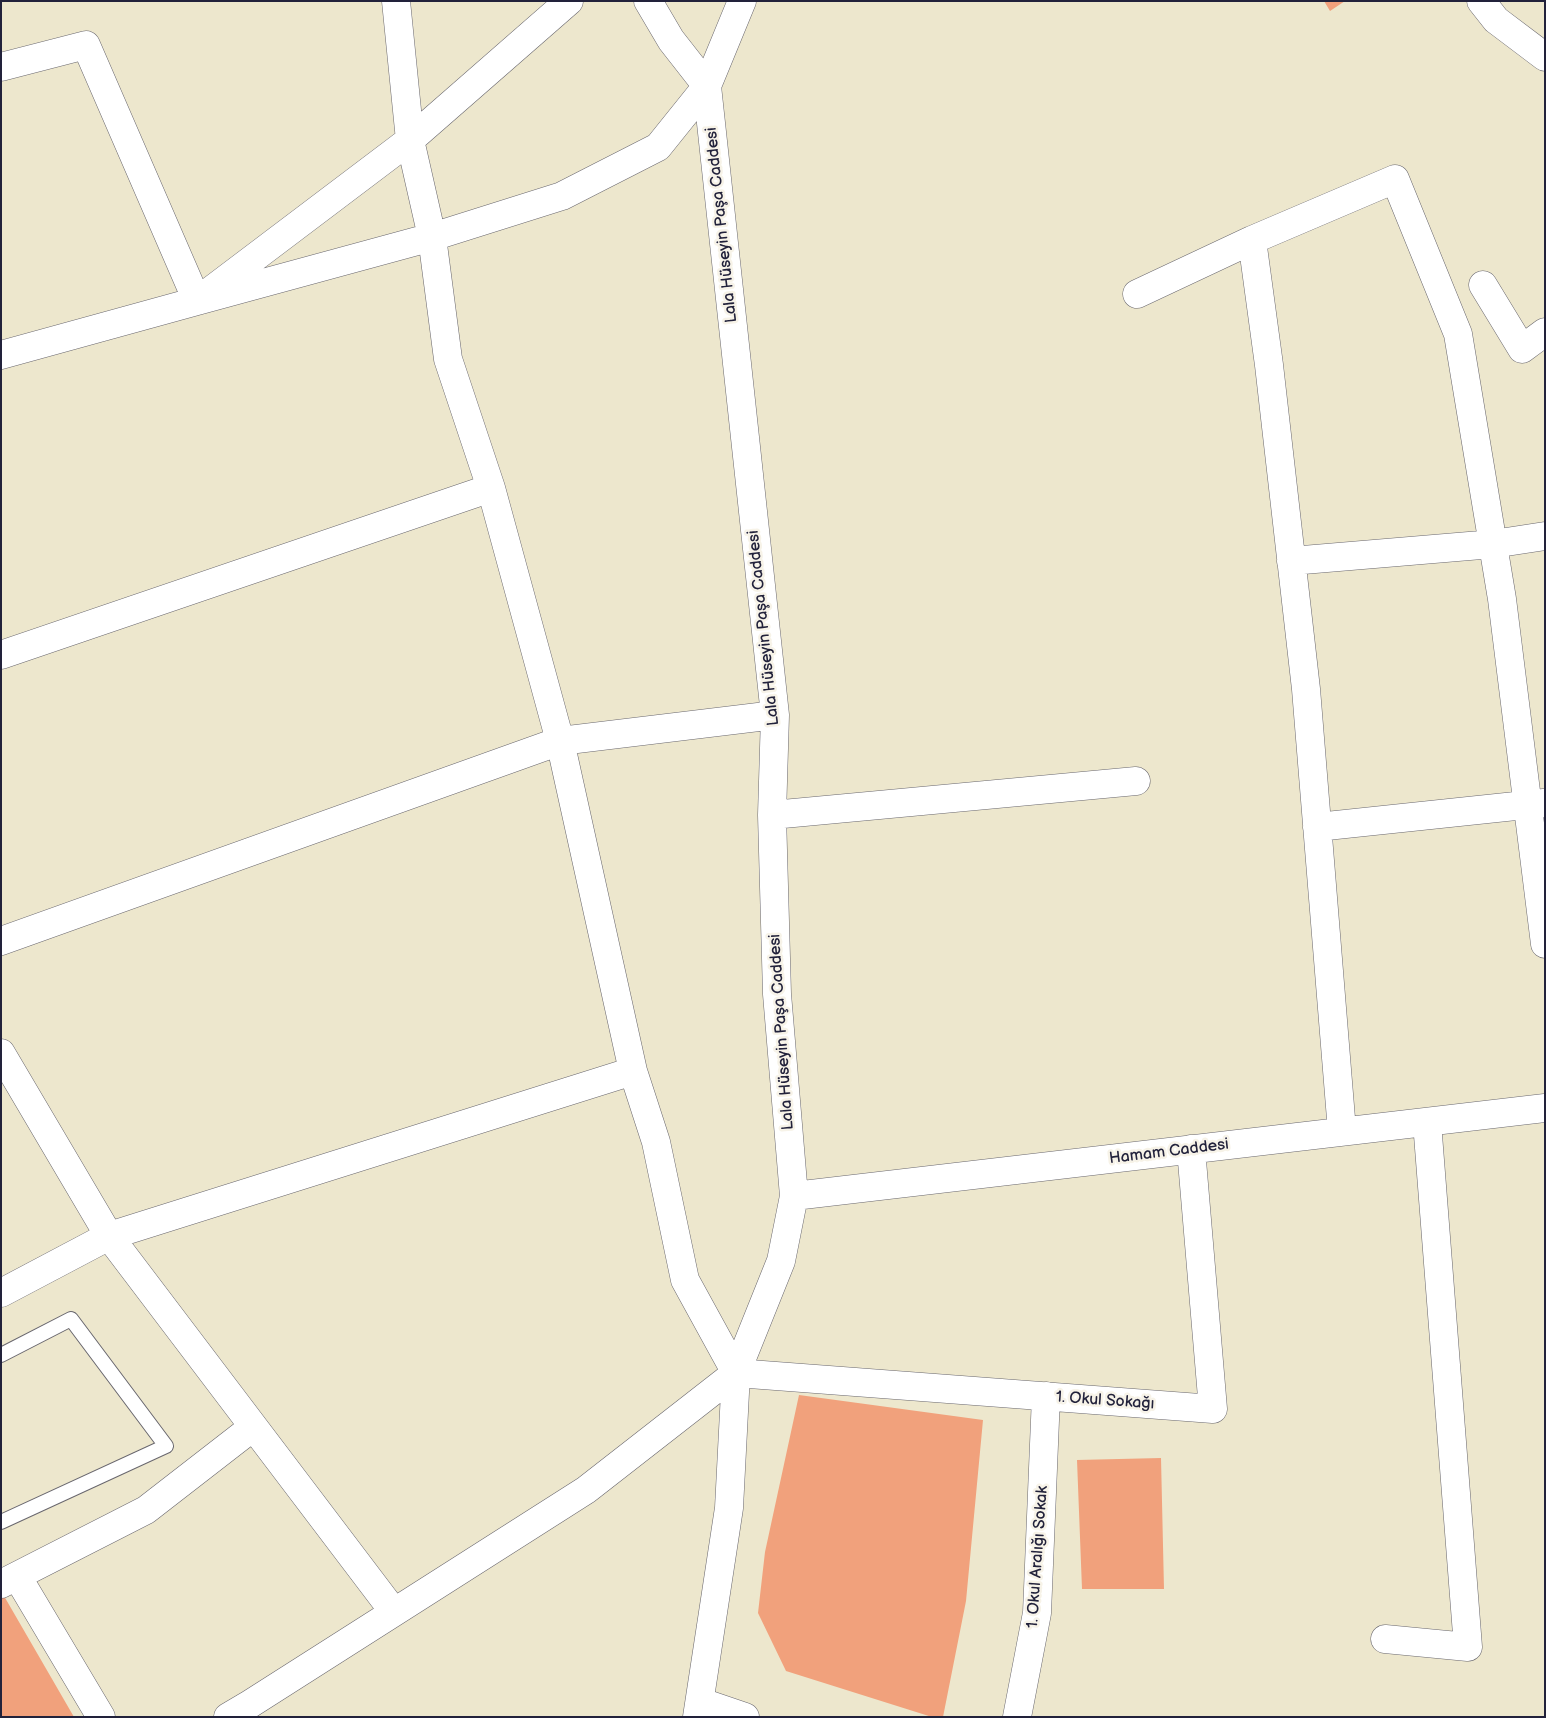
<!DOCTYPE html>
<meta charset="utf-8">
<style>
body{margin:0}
#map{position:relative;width:1546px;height:1718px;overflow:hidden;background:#ede7cd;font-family:"Balsamiq Sans",sans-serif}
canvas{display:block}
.frame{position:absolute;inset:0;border:2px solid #22223b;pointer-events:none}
</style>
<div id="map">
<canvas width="1546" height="1718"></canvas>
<div class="frame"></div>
</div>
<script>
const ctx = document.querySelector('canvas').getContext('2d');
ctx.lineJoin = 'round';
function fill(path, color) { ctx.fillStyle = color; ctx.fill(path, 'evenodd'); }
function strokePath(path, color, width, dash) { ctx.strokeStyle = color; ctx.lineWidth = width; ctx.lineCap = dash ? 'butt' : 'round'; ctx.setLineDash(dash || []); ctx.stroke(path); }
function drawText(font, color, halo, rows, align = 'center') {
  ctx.font = font + ' "Balsamiq Sans",sans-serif'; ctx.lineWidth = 5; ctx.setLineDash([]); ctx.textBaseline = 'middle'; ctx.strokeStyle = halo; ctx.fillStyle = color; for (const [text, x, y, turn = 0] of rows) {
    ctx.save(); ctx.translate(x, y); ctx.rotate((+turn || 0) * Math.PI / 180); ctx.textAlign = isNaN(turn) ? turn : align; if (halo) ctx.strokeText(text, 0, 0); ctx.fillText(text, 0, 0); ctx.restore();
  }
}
fill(new Path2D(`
 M 1324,1 L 1345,1 L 1330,11 Z
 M 799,1395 L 983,1420 L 966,1601 L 943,1717 L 932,1717 L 786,1671 L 758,1613 L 765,1552 Z
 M 1161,1458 L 1164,1589 L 1082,1589 L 1077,1460 Z
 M 4,1596 L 74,1717 L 1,1717 L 1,1597 Z`), '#f1a17c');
const service = new Path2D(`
 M 1,1355 L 71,1319 L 166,1446 L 1,1522`);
const minor = new Path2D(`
 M 396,1 L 410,140 L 432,237 L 448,359 L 491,488 L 560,741 L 633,1071 L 656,1142 L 685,1280 L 736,1373 L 729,1508 L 697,1717
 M 1481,1 L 1496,20 L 1545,57
 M 1,67 L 86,45 L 197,301 L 432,237 L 562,196 L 658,147 L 707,86 L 671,40 L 648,1
 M 1252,240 L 1269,365 L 1306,689 L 1342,1131
 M 1483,285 L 1522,349 L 1545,332
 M 1137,294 L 1252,240 L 1395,179 L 1458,334 L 1502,599 L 1545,944
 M 1,355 L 197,301 L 410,140 L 569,1
 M 1291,561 L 1493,544 L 1545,536
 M 1,655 L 491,488
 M 772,815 L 1136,781
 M 1317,827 L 1544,803
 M 1,941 L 560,741 L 775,715
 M 1,1053 L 109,1236 L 394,1612
 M 794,1196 L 1545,1108
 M 1,1293 L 109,1236 L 633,1071
 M 736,1373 L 781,1261 L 794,1196 L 777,994 L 772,815 L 775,715 L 707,86 L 742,1
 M 736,1373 L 1213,1409 L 1191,1149
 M 17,1576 L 101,1717
 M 1,1584 L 146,1510 L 253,1427
 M 1385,1639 L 1468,1647 L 1427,1122
 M 228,1717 L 250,1704 L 586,1490 L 736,1373
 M 1017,1717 L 1037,1613 L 1046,1396`);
const tertiary = new Path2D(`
 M 701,1702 L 745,1717`);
strokePath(service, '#69676e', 16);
strokePath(minor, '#69676e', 29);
strokePath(tertiary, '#69676e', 29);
strokePath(service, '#fff', 14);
strokePath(minor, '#fff', 28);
strokePath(tertiary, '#fff', 28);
drawText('16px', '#22223b', '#f7f3e8', [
 ["Lala Hüseyin Paşa Caddesi",722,225,-96],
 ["Lala Hüseyin Paşa Caddesi",764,628,-96],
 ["Lala Hüseyin Paşa Caddesi",782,1032,-94],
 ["Hamam Caddesi",1169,1152,-7],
 ["1. Okul Sokağı",1105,1401,4],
 ["1. Okul Aralığı Sokak",1038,1557,-86]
]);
</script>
